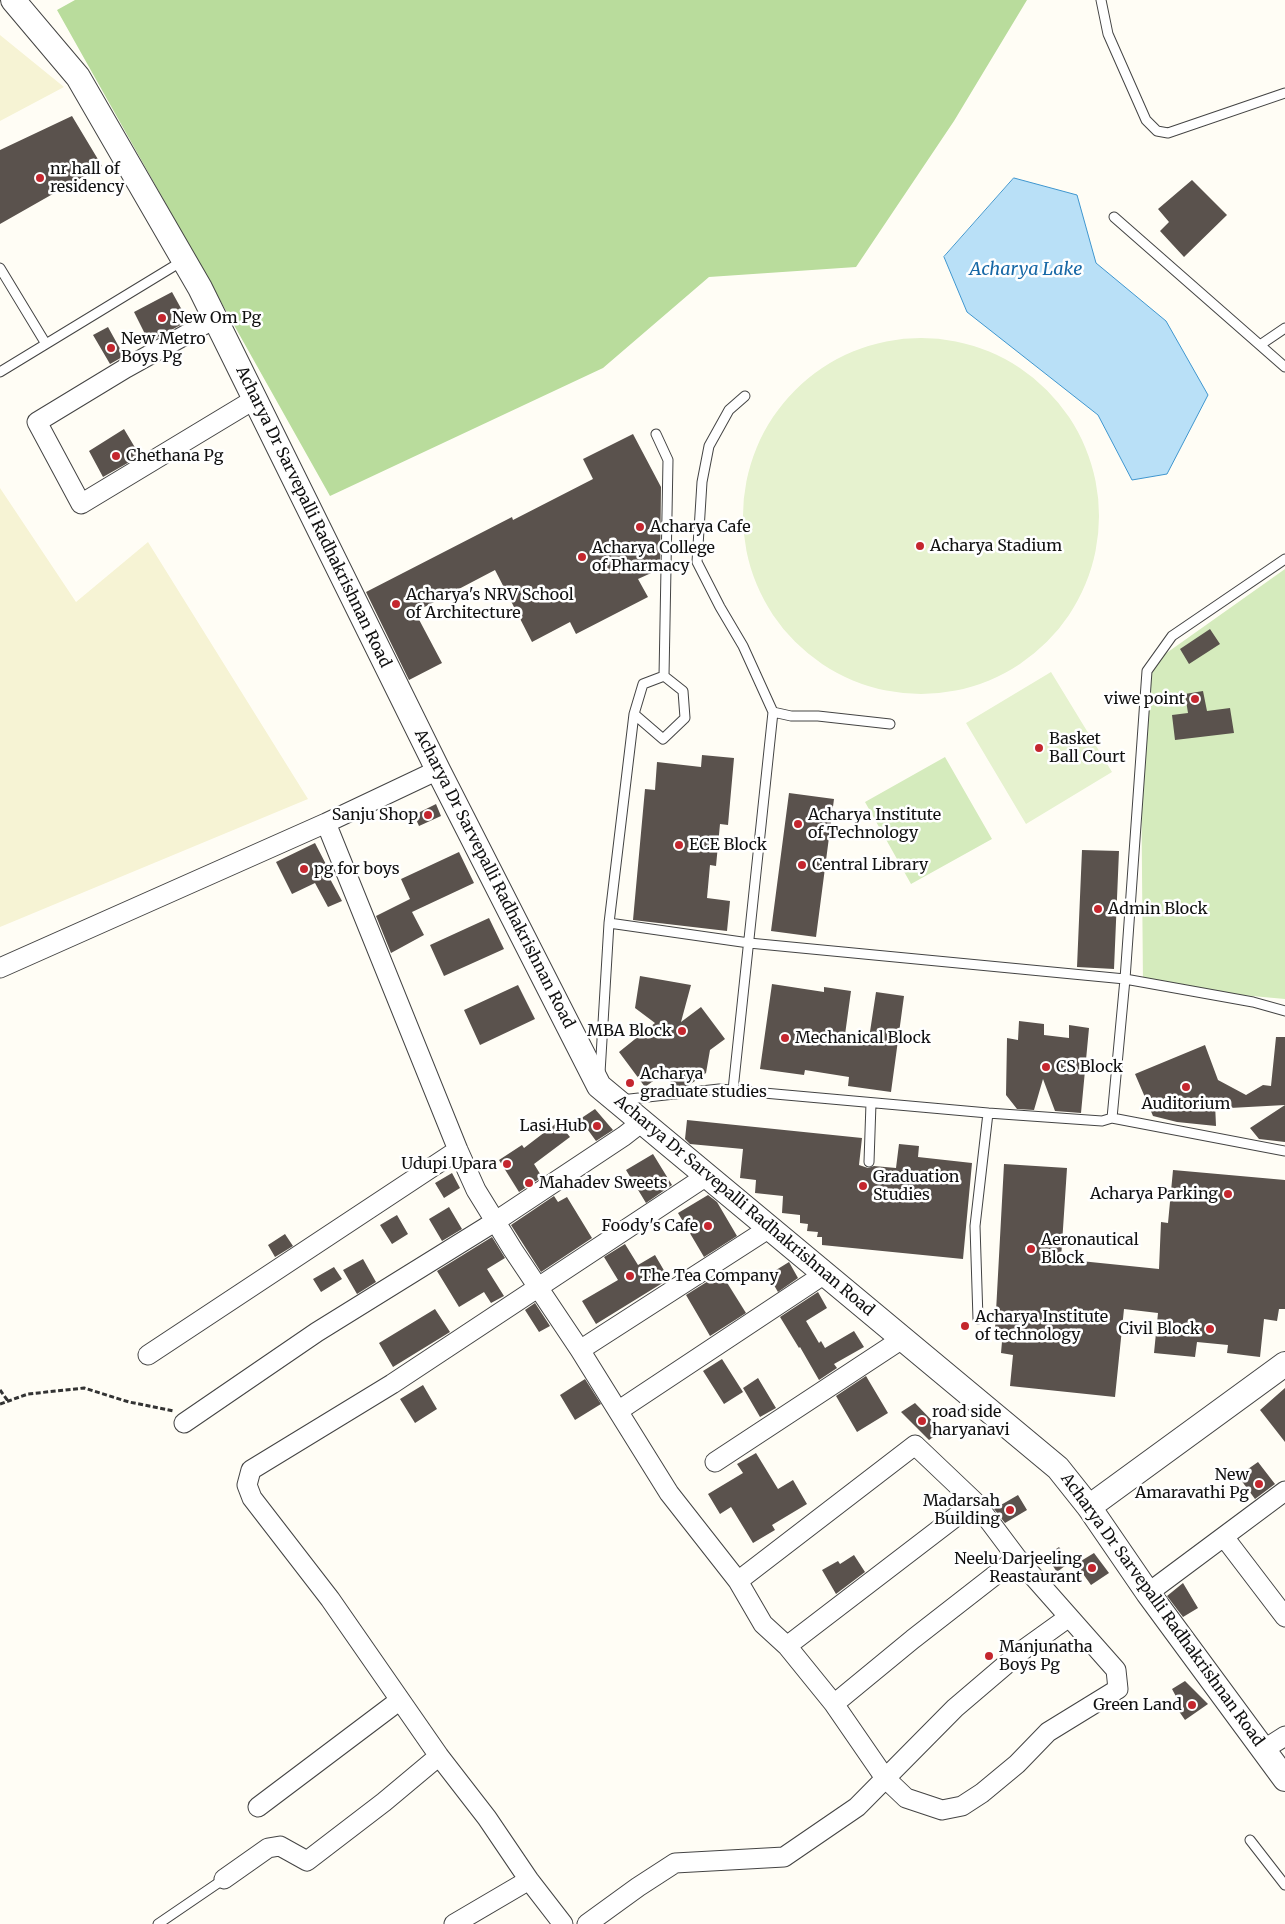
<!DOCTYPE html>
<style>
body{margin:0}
canvas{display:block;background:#fffdf5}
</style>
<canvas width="1285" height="1924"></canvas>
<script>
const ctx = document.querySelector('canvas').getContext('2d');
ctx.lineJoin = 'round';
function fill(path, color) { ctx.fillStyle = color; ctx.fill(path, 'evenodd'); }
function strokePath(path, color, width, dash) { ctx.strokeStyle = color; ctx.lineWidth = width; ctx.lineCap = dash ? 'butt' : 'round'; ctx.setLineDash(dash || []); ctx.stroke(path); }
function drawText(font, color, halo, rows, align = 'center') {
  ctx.font = font + ' Merriweather,serif'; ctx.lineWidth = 5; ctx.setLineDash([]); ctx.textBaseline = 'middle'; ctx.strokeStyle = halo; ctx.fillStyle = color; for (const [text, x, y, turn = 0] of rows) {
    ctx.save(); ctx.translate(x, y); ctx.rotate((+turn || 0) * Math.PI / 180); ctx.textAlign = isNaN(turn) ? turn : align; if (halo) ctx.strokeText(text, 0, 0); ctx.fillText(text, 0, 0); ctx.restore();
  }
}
fill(new Path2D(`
 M 0,35 L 64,87 L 0,121 Z
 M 0,488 L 76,602 L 148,542 L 308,799 L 0,927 Z`), '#f6f3d4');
fill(new Path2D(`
 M 1285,569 L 1285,999 L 1143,986 L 1141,758 L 1151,664 Z
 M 945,757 L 992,839 L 911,884 L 865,802 Z`), '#d5ebbd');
fill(new Path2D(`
 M 75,0 L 1027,0 L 954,121 L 856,267 L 709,277 L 603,368 L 330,496 L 57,10 Z`), '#b9dc9c');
fill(new Path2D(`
 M743 516a178 178 0 1 1 356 0a178 178 0 1 1-356 0Z
 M 1051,672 L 1112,772 L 1026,824 L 966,723 Z`), '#e6f2cf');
const water = new Path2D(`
 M 1014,178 L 1077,195 L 1096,263 L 1166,321 L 1208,395 L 1167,474 L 1132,480 L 1098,415 L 967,312 L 944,257 Z`);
fill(water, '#b9e0f7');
strokePath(water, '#3f96cf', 1);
fill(new Path2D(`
 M 72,116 L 102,166 L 0,224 L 0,150 Z
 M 1192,180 L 1227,215 L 1184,257 L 1160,231 L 1169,222 L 1158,209 Z
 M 172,292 L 188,321 L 149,342 L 134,312 Z
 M 108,327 L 124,356 L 110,364 L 93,335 Z
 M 124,429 L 140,456 L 103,477 L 89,451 Z
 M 633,434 L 661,487 L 660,569 L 638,579 L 648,597 L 576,634 L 570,622 L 532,642 L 495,570 L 415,612 L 442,663 L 409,680 L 366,592 L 512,517 L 513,520 L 593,479 L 583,459 Z
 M 1210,629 L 1220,644 L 1189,664 L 1180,649 Z
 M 1203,691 L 1207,711 L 1230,708 L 1234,733 L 1175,740 L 1172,715 L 1188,713 L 1185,694 Z
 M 702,755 L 734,758 L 728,825 L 720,824 L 716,866 L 710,865 L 707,898 L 730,901 L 727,931 L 633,920 L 645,789 L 655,790 L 657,762 L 701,767 Z
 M 789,793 L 834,799 L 816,937 L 771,931 Z
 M 436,804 L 441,816 L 419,826 L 414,815 Z
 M 315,843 L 332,876 L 329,877 L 342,901 L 328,907 L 315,883 L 292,894 L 276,862 Z
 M 1082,850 L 1119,851 L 1114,969 L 1077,967 Z
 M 459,852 L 474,883 L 412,912 L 424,935 L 391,953 L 376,916 L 410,899 L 401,879 Z
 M 489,918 L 504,949 L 444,976 L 430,945 Z
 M 640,976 L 691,985 L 681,1022 L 701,1007 L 725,1039 L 710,1050 L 706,1073 L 688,1086 L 676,1088 L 664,1073 L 645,1087 L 619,1052 L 655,1023 L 635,1008 Z
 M 772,984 L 824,992 L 824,987 L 851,991 L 844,1042 L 868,1045 L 876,992 L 904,996 L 891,1092 L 848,1086 L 849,1077 L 805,1070 L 804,1075 L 760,1069 Z
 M 518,985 L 535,1019 L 480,1045 L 464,1010 Z
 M 1019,1021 L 1044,1024 L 1044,1035 L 1069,1038 L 1069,1025 L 1089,1028 L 1081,1113 L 1055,1111 L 1043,1079 L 1034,1110 L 1017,1109 L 1006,1095 L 1007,1038 L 1018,1040 Z
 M 1276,1037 L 1285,1037 L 1285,1105 L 1230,1108 L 1215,1103 L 1216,1126 L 1177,1122 L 1153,1116 L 1135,1074 L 1205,1045 L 1218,1080 L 1246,1095 L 1263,1085 L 1271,1086 Z
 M 1285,1105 L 1285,1142 L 1259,1139 L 1250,1128 Z
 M 595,1109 L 613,1130 L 596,1141 L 580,1119 Z
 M 687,1120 L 862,1138 L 859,1165 L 868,1168 L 874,1166 L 896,1168 L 899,1144 L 919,1146 L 918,1157 L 972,1163 L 963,1259 L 822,1245 L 822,1237 L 817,1237 L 818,1232 L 807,1231 L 808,1224 L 800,1223 L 800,1215 L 782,1213 L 783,1196 L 755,1193 L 756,1180 L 740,1178 L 743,1149 L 690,1144 L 685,1139 Z
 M 558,1122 L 570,1137 L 534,1164 L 542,1177 L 519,1192 L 499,1160 L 522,1145 L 524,1148 Z
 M 653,1154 L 672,1185 L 646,1203 L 626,1170 Z
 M 1004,1164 L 1067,1168 L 1061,1259 L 1159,1269 L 1161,1222 L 1168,1223 L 1173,1170 L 1285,1180 L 1285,1309 L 1279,1309 L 1277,1321 L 1264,1319 L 1260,1357 L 1227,1353 L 1228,1345 L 1197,1342 L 1195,1357 L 1154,1353 L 1158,1313 L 1124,1309 L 1115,1397 L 1010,1386 L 1013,1355 L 1001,1353 L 1003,1330 L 995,1330 Z
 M 452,1173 L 460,1188 L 444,1198 L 435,1183 Z
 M 708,1195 L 717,1202 L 737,1236 L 704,1257 L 678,1213 Z
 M 554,1196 L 558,1202 L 567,1197 L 592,1238 L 541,1272 L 511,1225 Z
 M 449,1207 L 462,1229 L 442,1241 L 429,1219 Z
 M 397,1215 L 408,1234 L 392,1244 L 380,1225 Z
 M 285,1234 L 293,1246 L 275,1257 L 268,1245 Z
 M 492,1237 L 505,1258 L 487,1269 L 504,1296 L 491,1303 L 484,1292 L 459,1307 L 437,1271 Z
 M 625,1244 L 638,1265 L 655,1255 L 669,1279 L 596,1324 L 582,1301 L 618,1280 L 604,1257 Z
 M 363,1259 L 376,1282 L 357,1294 L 343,1270 Z
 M 789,1262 L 798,1278 L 778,1292 L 768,1275 Z
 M 334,1267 L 342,1279 L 321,1292 L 313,1279 Z
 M 721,1273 L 746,1313 L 710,1336 L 686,1295 Z
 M 818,1292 L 827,1308 L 806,1321 L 819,1343 L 821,1341 L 825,1348 L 854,1331 L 864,1347 L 834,1364 L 837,1368 L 819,1380 L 800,1347 L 799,1348 L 780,1317 Z
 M 535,1303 L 550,1326 L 539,1332 L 525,1310 Z
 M 435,1309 L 450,1332 L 393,1367 L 379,1343 Z
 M 722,1359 L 743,1392 L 724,1404 L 703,1371 Z
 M 866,1376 L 888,1413 L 857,1432 L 836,1396 Z
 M 758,1378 L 776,1408 L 760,1417 L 743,1388 Z
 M 585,1379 L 601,1404 L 575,1420 L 560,1395 Z
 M 423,1385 L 437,1409 L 415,1423 L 400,1399 Z
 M 1285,1388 L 1285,1442 L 1260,1410 Z
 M 915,1403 L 942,1431 L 929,1440 L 901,1412 Z
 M 756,1453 L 778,1489 L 793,1480 L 807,1504 L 772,1525 L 775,1530 L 753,1543 L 731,1507 L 720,1514 L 708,1494 L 743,1473 L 737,1464 Z
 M 1258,1462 L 1275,1484 L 1255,1499 L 1238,1476 Z
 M 1018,1495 L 1027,1510 L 1005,1523 L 994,1509 Z
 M 1059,1547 L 1070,1562 L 1057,1572 L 1046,1556 Z
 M 1094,1553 L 1109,1573 L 1091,1585 L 1076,1564 Z
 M 854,1555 L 865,1572 L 836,1594 L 822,1570 L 838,1561 L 840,1564 Z
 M 1183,1583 L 1198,1608 L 1183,1617 L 1167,1596 Z
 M 1185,1681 L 1208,1704 L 1185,1720 L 1176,1707 L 1180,1704 L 1172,1689 Z`), '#5a524d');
const service = new Path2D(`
 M 1101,0 L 1108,34 L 1146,120 L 1157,131 L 1168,133 L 1285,93
 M 1114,217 L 1285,367
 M 0,268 L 46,344
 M 1260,345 L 1285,328
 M 0,372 L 184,260
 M 773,712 L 791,716 L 818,716 L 890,724
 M 634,714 L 663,739 L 685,718 L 683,691 L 664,676
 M 609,923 L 749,943 L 1125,979 L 1253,1002 L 1285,1011
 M 600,1073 L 609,923 L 634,714 L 643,684 L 664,676 L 668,460 L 656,434
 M 733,1090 L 773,712 L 743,646 L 720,607 L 697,562 L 702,482 L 709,446 L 729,410 L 745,396
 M 621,1100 L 719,1089 L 988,1113 L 1102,1121 L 1112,1118 L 1125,979 L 1147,671 L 1172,636 L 1285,559
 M 1112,1118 L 1285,1151
 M 869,1162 L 871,1103
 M 978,1319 L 975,1226 L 988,1113
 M 1250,1840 L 1285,1885
 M 158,1924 L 224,1879`);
const minor = new Path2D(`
 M 216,318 L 126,368 L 37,422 L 81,504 L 255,399
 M 326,823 L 458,1150 L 476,1190 L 513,1250 L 580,1350 L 669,1493 L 738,1581 L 915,1445 L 975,1502 L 787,1646
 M 0,968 L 326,823 L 438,770
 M 580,1350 L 771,1227
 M 148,1355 L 458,1150
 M 618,1411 L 826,1273
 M 184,1423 L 317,1332 L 496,1221 L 624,1136 L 642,1122
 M 715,1462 L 902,1339
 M 1224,1537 L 1285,1617
 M 738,1581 L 763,1624 L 787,1646 L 834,1704 L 885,1778 L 906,1798 L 942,1810 L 962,1806 L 982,1793 L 1017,1764 L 1048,1732 L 1118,1689 L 1116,1670 L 1017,1558 L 975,1502
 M 1148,1593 L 1285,1491
 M 834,1704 L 913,1639 L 1017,1558
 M 1263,1750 L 1285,1736
 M 258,1807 L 400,1700
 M 224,1879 L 268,1848 L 280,1846 L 307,1861 L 384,1802 L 439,1756
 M 454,1924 L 529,1880
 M 563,1924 L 529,1880 L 487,1818 L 439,1756 L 330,1599 L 252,1498 L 247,1485 L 251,1470 L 392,1384 L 708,1175
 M 587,1924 L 638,1887 L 675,1863 L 784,1857 L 857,1807 L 955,1708 L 1023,1650 L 1069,1617`);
const tertiary = new Path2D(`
 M 13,0 L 78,77 L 200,288 L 438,770 L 599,1086 L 1058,1468 L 1089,1507 L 1148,1593 L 1285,1779
 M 1089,1507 L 1285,1364`);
strokePath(service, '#444', 11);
strokePath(minor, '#444', 21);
strokePath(tertiary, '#444', 26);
strokePath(new Path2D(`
 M 0,1390 L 8,1401
 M 0,1404 L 28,1394 L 84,1388 L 129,1402 L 174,1411`), '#333', 3, [5, 2.5]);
strokePath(service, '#fff', 9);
strokePath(minor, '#fff', 19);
strokePath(tertiary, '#fff', 24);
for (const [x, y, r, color] of [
 [40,178,5,"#c4262e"],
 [162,318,5,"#c4262e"],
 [111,348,5,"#c4262e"],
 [116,456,5,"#c4262e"],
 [640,527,5,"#c4262e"],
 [920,546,5,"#c4262e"],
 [582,557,5,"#c4262e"],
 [396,604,5,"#c4262e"],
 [1195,699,5,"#c4262e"],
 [1039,748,5,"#c4262e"],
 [428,815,5,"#c4262e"],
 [798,824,5,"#c4262e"],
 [679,845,5,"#c4262e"],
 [802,865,5,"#c4262e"],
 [304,869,5,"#c4262e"],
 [1098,909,5,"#c4262e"],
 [682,1031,5,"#c4262e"],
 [785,1038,5,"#c4262e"],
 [1046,1067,5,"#c4262e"],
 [630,1083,5,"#c4262e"],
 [1186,1087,5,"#c4262e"],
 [597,1126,5,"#c4262e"],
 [507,1164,5,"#c4262e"],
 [529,1183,5,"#c4262e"],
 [863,1186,5,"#c4262e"],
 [1228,1194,5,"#c4262e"],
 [708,1226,5,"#c4262e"],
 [1031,1249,5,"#c4262e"],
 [630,1276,5,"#c4262e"],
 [965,1326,5,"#c4262e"],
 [1210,1329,5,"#c4262e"],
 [922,1421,5,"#c4262e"],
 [1259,1484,5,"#c4262e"],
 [1010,1510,5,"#c4262e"],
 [1092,1568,5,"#c4262e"],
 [989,1656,5,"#c4262e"],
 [1192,1705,5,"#c4262e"]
]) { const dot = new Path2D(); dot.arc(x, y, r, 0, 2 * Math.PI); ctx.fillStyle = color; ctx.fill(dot); strokePath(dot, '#fff', 2); }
drawText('16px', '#111', '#fff', [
 ["nr hall of",50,169],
 ["residency",50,187],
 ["New Om Pg",172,318],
 ["New Metro",121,339],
 ["Boys Pg",121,357],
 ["Chethana Pg",126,456],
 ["Acharya Cafe",650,527],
 ["Acharya Stadium",930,546],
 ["Acharya College",592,548],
 ["of Pharmacy",592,566],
 ["Acharya's NRV School",406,595],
 ["of Architecture",406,613],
 ["viwe point",1185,699,"right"],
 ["Basket",1049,739],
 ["Ball Court",1049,757],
 ["Sanju Shop",418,815,"right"],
 ["Acharya Institute",808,815],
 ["of Technology",808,833],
 ["ECE Block",689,845],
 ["Central Library",812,865],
 ["pg for boys",314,869],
 ["Admin Block",1108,909],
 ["MBA Block",672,1031,"right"],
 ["Mechanical Block",795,1038],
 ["CS Block",1056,1067],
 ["Acharya",640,1074],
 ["graduate studies",640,1092],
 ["Auditorium",1186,1104,"center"],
 ["Lasi Hub",587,1126,"right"],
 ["Udupi Upara",497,1164,"right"],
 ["Graduation",873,1177],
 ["Studies",873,1195],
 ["Mahadev Sweets",539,1183],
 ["Acharya Parking",1218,1194,"right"],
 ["Foody's Cafe",698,1226,"right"],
 ["Aeronautical",1041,1240],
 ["Block",1041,1258],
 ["The Tea Company",640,1276],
 ["Acharya Institute",975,1317],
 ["of technology",975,1335],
 ["Civil Block",1200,1329,"right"],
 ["road side",932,1412],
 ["haryanavi",932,1430],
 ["New",1249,1475,"right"],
 ["Amaravathi Pg",1249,1493,"right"],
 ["Madarsah",1000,1501,"right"],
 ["Building",1000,1519,"right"],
 ["Neelu Darjeeling",1082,1559,"right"],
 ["Reastaurant",1082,1577,"right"],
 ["Manjunatha",999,1647],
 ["Boys Pg",999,1665],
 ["Green Land",1182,1705,"right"]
], 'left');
drawText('16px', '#111', '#fff', [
 ["Acharya Dr Sarvepalli Radhakrishnan Road",313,517,64],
 ["Acharya Dr Sarvepalli Radhakrishnan Road",494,879,63],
 ["Acharya Dr Sarvepalli Radhakrishnan Road",744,1206,40],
 ["Acharya Dr Sarvepalli Radhakrishnan Road",1162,1610,54]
]);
drawText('italic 18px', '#1768a6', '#fff', [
 ["Acharya Lake",1026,270]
]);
</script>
